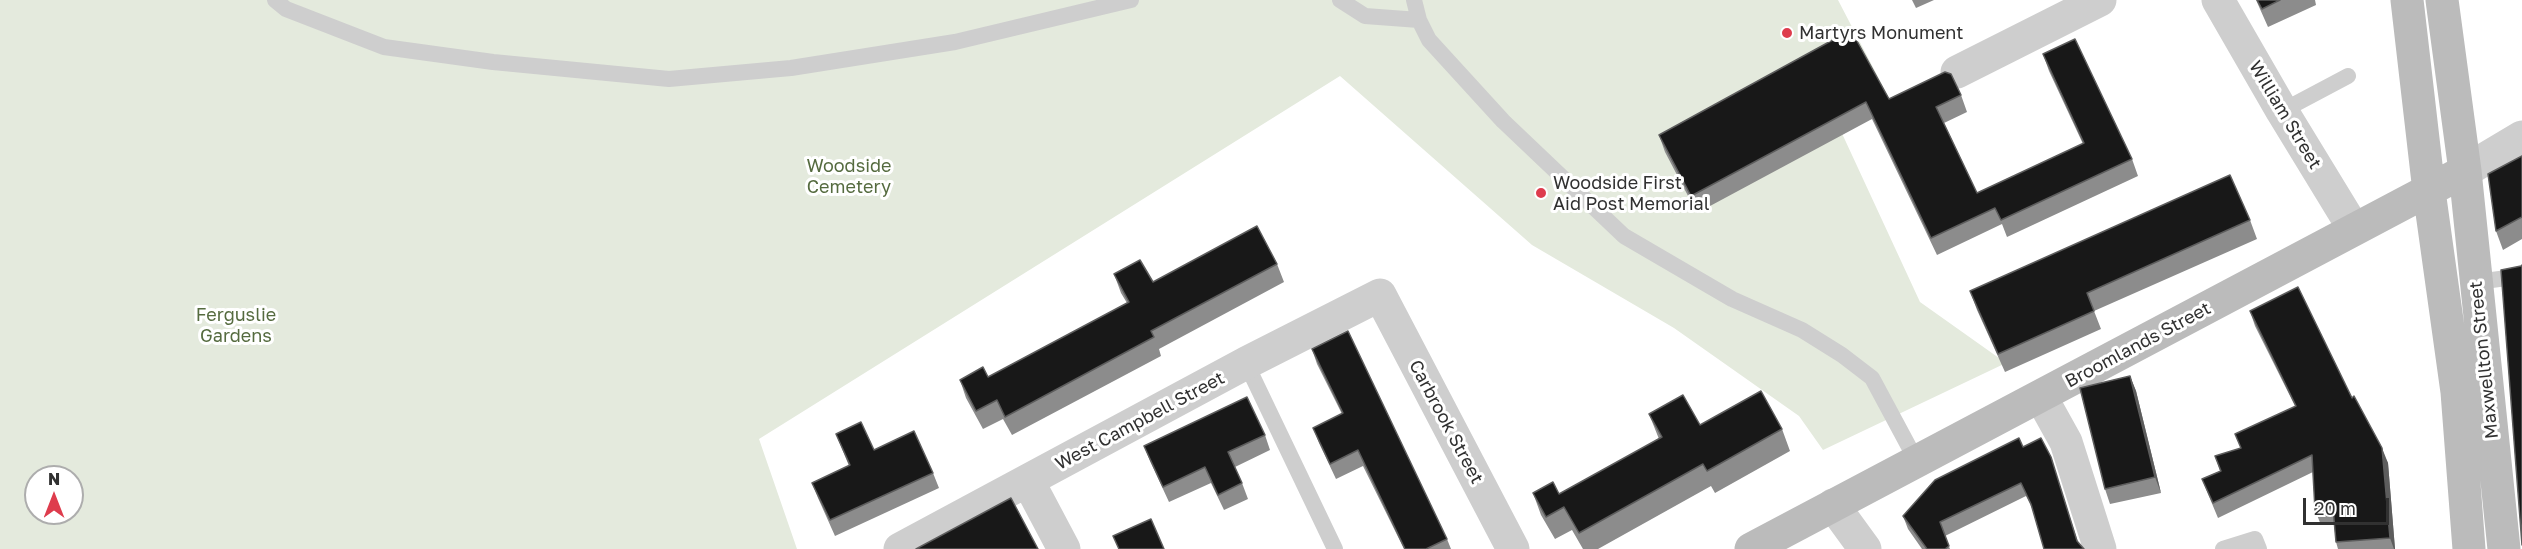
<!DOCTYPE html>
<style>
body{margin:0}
#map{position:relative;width:2522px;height:549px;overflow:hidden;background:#fff;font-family:"Golos Text",sans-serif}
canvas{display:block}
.north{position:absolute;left:24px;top:465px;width:60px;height:60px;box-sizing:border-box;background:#fff;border:2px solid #adadad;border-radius:50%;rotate:0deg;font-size:16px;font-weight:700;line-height:24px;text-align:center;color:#313131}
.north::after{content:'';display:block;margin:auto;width:21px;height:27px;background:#de3c4d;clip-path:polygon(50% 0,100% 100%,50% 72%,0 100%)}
.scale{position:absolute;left:2303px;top:498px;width:86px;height:27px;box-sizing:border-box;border:3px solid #313131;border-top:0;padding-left:8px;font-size:18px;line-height:21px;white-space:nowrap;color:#313131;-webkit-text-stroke:4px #fff;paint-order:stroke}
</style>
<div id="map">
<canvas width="2522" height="549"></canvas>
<div class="north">N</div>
<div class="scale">20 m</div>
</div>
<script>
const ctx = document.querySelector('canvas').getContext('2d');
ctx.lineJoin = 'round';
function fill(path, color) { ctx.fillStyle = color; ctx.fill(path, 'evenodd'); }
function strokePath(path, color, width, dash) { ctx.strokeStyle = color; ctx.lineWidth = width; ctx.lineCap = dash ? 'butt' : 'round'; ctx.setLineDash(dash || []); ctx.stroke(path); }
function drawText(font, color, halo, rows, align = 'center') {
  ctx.font = font + ' "Golos Text",sans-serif'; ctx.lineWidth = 6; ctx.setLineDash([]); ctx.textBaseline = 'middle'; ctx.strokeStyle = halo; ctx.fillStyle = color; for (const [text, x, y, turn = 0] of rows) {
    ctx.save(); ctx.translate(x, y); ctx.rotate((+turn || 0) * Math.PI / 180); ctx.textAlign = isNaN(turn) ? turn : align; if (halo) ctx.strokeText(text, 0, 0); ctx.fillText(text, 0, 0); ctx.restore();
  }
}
fill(new Path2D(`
 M 0,0 L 1838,0 L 1889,98 L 1839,127 L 1920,302 L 2006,363 L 1823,450 L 1799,416 L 1674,328 L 1532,245 L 1340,76 L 759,439 L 797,549 L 0,549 ZM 36,477 L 72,477 L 72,513 L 36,513 Z`), '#e4eadd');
strokePath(new Path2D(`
 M 275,0 L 286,9 L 384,47 L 493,62 L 669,79 L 791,68 L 955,42 L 1131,0
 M 1340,0 L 1365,16 L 1419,20
 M 1414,0 L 1419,20 L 1429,40 L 1503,121 L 1624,236 L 1732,299 L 1802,330 L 1842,355 L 1872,378 L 1916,460
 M 2282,111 L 2348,76
 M 2477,282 L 2522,276
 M 1246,363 L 1335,549
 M 2223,549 L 2255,539 L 2259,549`), '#cecece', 16);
strokePath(new Path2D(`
 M 2218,0 L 2282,111 L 2354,229
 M 1957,72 L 2100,0
 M 2041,397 L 2066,442 L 2100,549
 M 1028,481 L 1064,549
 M 1833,505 L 1865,549
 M 900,549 L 1246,363 L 1380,295 L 1513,549`), '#cecece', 33);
strokePath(new Path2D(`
 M 2465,171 L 2522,137`), '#cecece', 33);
strokePath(new Path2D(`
 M 2407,0 L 2429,191 L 2457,392 L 2469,549
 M 2442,0 L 2465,171 L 2504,549
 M 1751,549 L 2465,171`), '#bbb', 33);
fill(new Path2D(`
 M 1912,0 L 1934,0 L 1916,8 Z
 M 2256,0 L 2315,0 L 2316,5 L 2268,27 Z
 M 1851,30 L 1889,99 L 1961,95 L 1967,112 L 1944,123 L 1977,193 L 2083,144 L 2049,71 L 2043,54 L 2132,159 L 2138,176 L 2007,237 L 2002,224 L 1937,255 L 1872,119 L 1697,213 L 1665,152 L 1659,135 Z
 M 2522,156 L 2522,239 L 2503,250 L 2496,231 Z
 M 2250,220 L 2257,239 L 2094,311 L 2101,329 L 2005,372 L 1977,310 L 1970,291 Z
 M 1277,264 L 1284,282 L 1159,349 L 1161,356 L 1012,435 L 1003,419 L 983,429 L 966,398 L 960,380 L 988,377 L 1127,303 L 1121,293 L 1114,274 L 1153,282 Z
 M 2250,311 L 2352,398 L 2388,463 L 2395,549 L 2338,549 L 2336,542 L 2334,524 L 2321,525 L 2315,510 L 2313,472 L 2218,518 L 2208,494 L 2202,479 L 2220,471 L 2215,456 L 2241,448 L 2295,406 L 2255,326 Z
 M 1312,349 L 1447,539 L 1451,549 L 1404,549 L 1363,466 L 1336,479 L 1319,443 L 1313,428 L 1342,414 L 1317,364 Z
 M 2130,376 L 2136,391 L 2161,493 L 2110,504 L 2105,489 Z
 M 1649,414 L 1700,425 L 1782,429 L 1790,451 L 1715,493 L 1711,486 L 1598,549 L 1583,549 L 1572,530 L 1555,539 L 1541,515 L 1533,493 L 1559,494 L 1659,439 Z
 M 836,434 L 933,473 L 939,488 L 835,536 L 818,498 L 812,483 L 849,466 Z
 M 1265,435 L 1270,450 L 1235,467 L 1242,483 L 1248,499 L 1224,510 L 1211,483 L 1169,502 L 1150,461 L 1144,446 Z
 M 2023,447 L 2055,471 L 2078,542 L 2034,512 L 2026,496 L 1945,536 L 1950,549 L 1922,549 L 1908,529 L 1903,516 Z`), '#8c8c8c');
fill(new Path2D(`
 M 2130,376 L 2136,391 L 2161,493 L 2155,477 Z
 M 2382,448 L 2388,463 L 2395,549 L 2394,549 L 2390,538 Z`), '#5d5d5d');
const building = new Path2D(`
 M 2257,0 L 2280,0 L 2262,9 Z
 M 1851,30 L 1889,99 L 1945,72 L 1951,74 L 1961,95 L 1936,107 L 1977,193 L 2084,143 L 2043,54 L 2075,39 L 2132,159 L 2001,220 L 1995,208 L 1931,238 L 1866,102 L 1691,196 L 1659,135 Z
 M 2522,156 L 2522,217 L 2496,231 L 2488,174 Z
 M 2230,175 L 2250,220 L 2087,293 L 2094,311 L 1998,354 L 1970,291 Z
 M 1257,226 L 1277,264 L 1151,331 L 1154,337 L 1005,417 L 997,400 L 976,411 L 960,380 L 983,367 L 988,377 L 1129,302 L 1114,274 L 1140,260 L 1153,282 Z
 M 2522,265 L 2522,545 L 2501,270 L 2521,266 Z
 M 2298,287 L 2352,398 L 2354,396 L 2382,448 L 2390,538 L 2336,542 L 2333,508 L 2315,510 L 2312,455 L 2213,503 L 2202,479 L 2221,471 L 2215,456 L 2241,448 L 2235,434 L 2296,406 L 2250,311 Z
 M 1348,331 L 1447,539 L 1426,549 L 1405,549 L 1358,450 L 1330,464 L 1313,428 L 1343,413 L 1312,349 Z
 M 2130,376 L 2155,477 L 2105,489 L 2080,388 Z
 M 1761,391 L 1782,429 L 1707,471 L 1703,464 L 1579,533 L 1564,507 L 1546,517 L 1533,493 L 1553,482 L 1559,494 L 1662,437 L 1649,414 L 1683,395 L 1700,425 Z
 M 1247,397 L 1265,435 L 1228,452 L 1242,483 L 1218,495 L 1205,467 L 1163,487 L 1144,446 Z
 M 861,422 L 874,450 L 914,431 L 933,473 L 830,520 L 812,483 L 850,465 L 836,434 Z
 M 2019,438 L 2023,447 L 2041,438 L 2051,457 L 2077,541 L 2084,549 L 2044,549 L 2031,504 L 2021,483 L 1940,522 L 1949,546 L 1945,549 L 1927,549 L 1903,516 L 1935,480 Z
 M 1011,498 L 1038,549 L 916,549 Z
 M 1151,519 L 1164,549 L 1119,549 L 1113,536 Z`);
fill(building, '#181818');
strokePath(building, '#5d5d5d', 1.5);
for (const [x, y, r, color] of [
 [1787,33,6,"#de3c4d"],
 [1541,193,6,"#de3c4d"]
]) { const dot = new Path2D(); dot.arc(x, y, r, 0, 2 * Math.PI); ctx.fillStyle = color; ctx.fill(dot); strokePath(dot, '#fff', 2); }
drawText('18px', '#313131', '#fff', [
 ["Martyrs Monument",1799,33],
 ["Woodside First",1553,183],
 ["Aid Post Memorial",1553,204]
], 'left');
drawText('18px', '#313131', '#fff', [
 ["William Street",2285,115,59],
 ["Broomlands Street",2138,345,-28],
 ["Maxwellton Street",2484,360,-96],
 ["West Campbell Street",1140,421,-28],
 ["Carbrook Street",1446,422,62]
]);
drawText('18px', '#556b3f', '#fff', [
 ["Woodside",849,166],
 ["Cemetery",849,187],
 ["Ferguslie",236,315],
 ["Gardens",236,336]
]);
</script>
